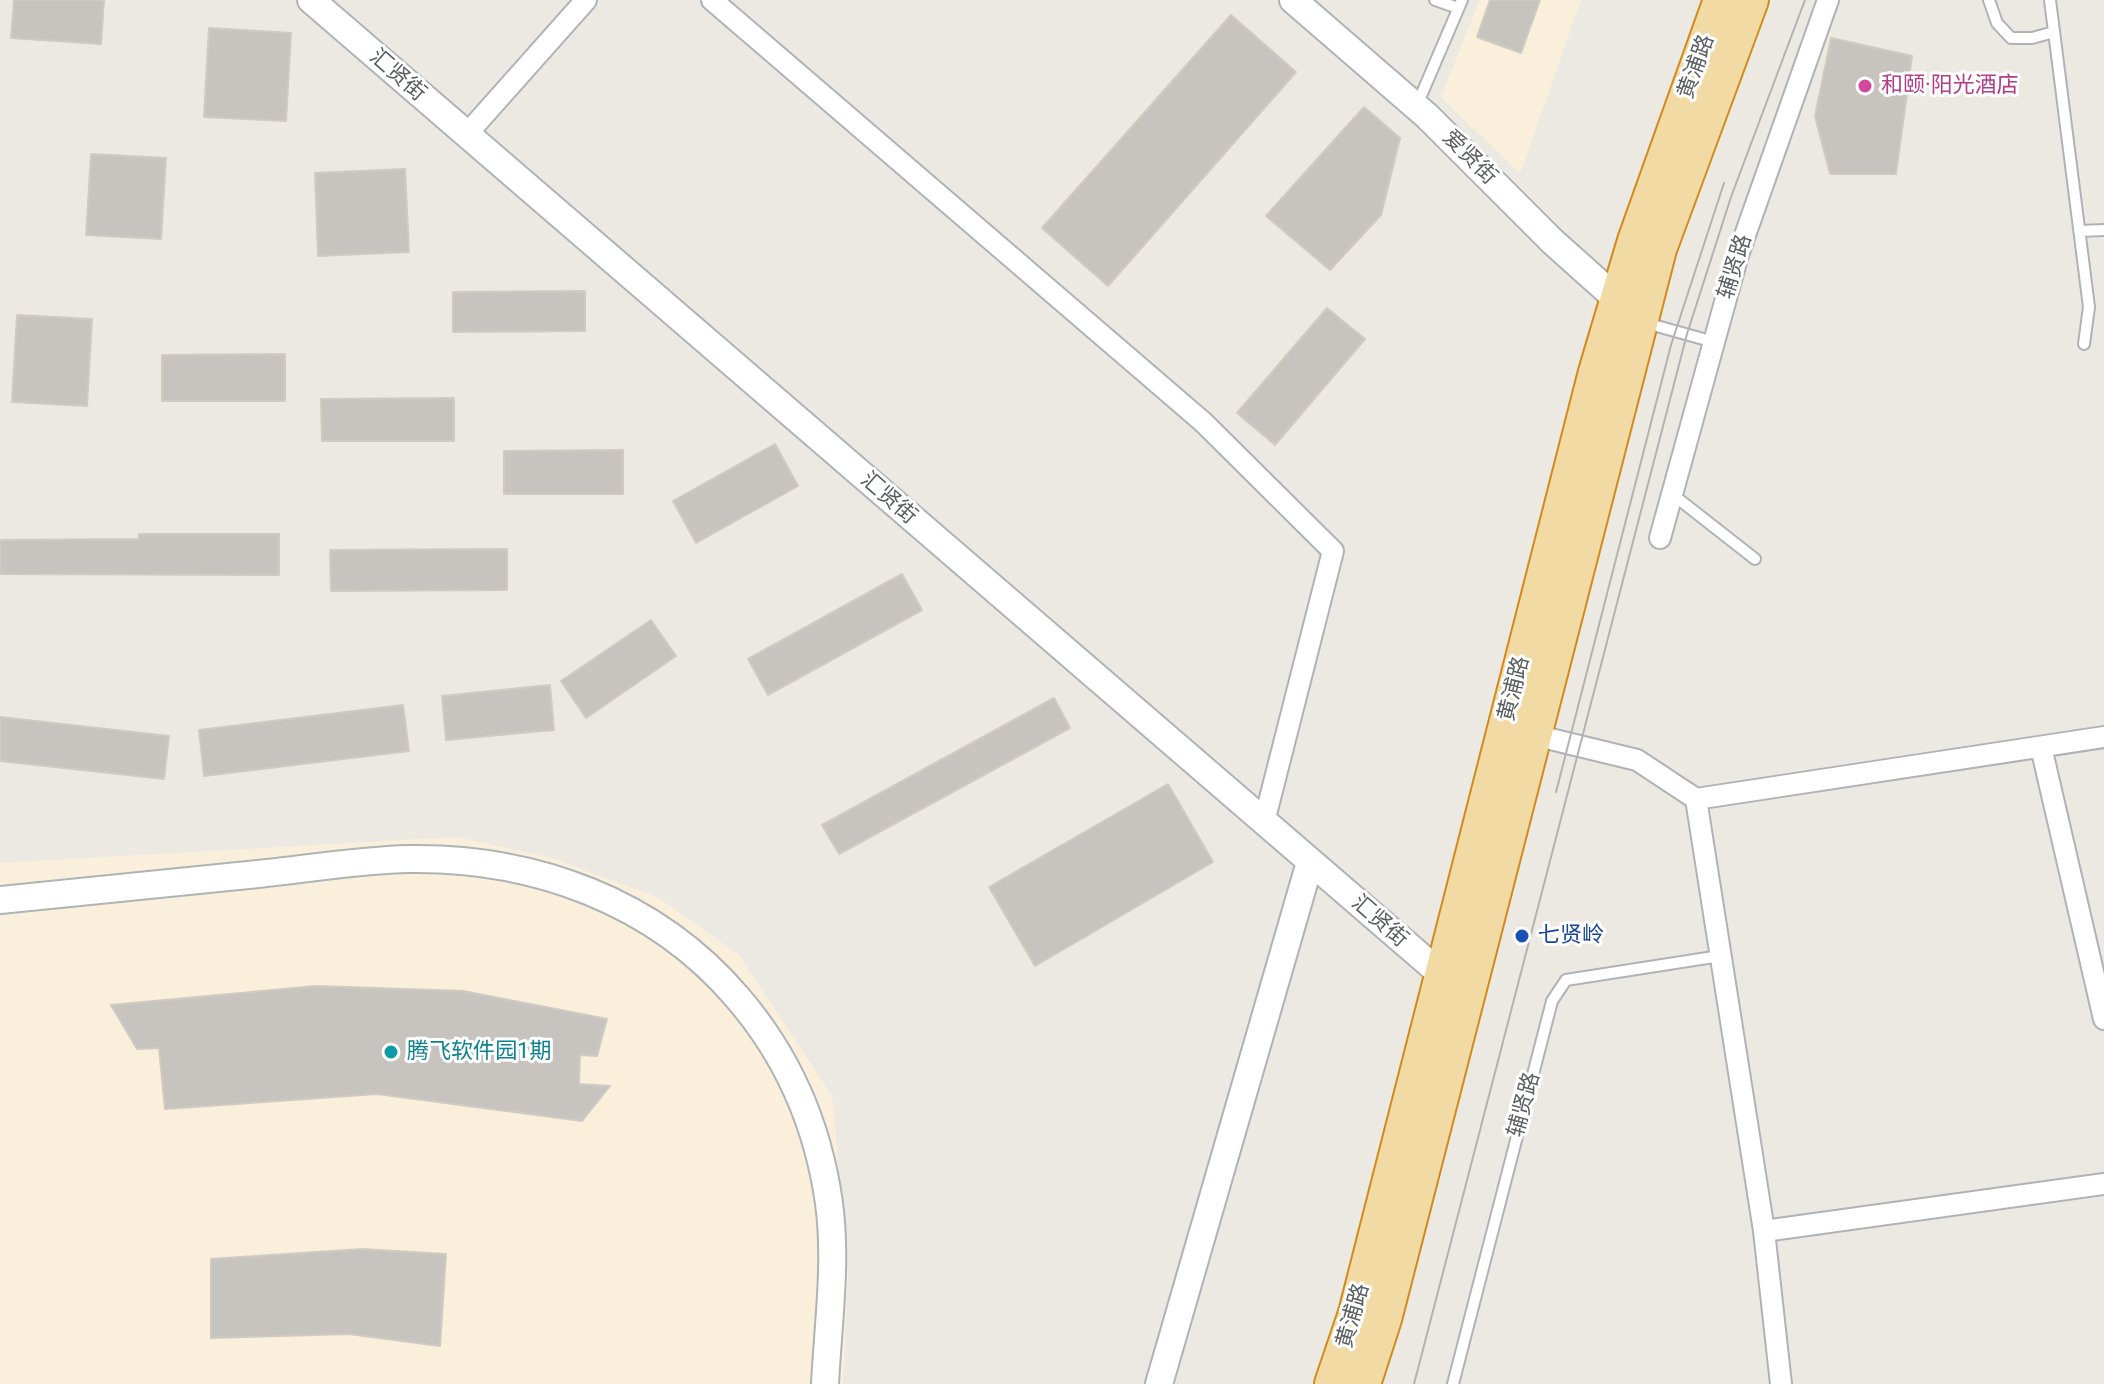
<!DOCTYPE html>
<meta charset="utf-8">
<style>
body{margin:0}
canvas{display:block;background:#ece9e3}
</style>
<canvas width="2104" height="1384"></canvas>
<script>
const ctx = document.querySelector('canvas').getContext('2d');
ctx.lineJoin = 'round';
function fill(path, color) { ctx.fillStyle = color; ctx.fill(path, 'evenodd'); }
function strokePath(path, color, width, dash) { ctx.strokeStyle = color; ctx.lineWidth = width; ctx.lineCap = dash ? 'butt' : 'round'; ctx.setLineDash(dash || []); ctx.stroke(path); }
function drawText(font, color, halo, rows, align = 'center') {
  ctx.font = font + ' Roboto,"Noto Sans SC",sans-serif'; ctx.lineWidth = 6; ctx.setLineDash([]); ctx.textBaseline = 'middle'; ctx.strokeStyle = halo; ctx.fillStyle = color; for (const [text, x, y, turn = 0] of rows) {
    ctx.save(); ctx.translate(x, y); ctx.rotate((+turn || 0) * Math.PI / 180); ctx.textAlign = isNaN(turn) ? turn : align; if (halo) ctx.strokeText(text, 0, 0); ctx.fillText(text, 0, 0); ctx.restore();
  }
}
fill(new Path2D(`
 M 1480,0 L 1581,0 L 1520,174 L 1441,97 Z
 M 457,837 L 552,858 L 659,898 L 739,955 L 832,1096 L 848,1274 L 843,1384 L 0,1384 L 0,863 Z`), '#f9efdb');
const building = new Path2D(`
 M 14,0 L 104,0 L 101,44 L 11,38 Z
 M 1490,0 L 1540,0 L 1521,53 L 1477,37 Z
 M 1231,15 L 1296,72 L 1108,286 L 1042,228 Z
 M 209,28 L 291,33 L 286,121 L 204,117 Z
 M 1831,38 L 1912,56 L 1896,174 L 1830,174 L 1815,116 Z
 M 1364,107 L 1400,138 L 1381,215 L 1330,270 L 1266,216 Z
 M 91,154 L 166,158 L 161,239 L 86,235 Z
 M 405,169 L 409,252 L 318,256 L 315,173 Z
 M 585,291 L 585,331 L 453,332 L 453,292 Z
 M 1327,308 L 1365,339 L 1275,445 L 1237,413 Z
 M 17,315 L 92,319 L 87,406 L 12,402 Z
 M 285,354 L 285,401 L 162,401 L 162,355 Z
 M 454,398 L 454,441 L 322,441 L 321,399 Z
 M 775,444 L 798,486 L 696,543 L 673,501 Z
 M 623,450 L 623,494 L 504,494 L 504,451 Z
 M 139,534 L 279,534 L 279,575 L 0,574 L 0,540 L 139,539 Z
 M 507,549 L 507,590 L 331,591 L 330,550 Z
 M 902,574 L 922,610 L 768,695 L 748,659 Z
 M 651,620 L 676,656 L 586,718 L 561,681 Z
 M 550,685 L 554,730 L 446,740 L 442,696 Z
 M 1054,698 L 1070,728 L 839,854 L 822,825 Z
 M 403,705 L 409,751 L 204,776 L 199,730 Z
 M 0,717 L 169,736 L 164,779 L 0,761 Z
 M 1168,784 L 1213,862 L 1035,966 L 989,887 Z
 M 316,986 L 463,991 L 607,1019 L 597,1056 L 580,1055 L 579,1084 L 610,1086 L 582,1121 L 377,1094 L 165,1109 L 159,1048 L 137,1049 L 111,1005 Z
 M 362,1249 L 446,1254 L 440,1346 L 349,1334 L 211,1338 L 211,1259 Z`);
fill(building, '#c7c4bf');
strokePath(building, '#cfcac2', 2);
const service = new Path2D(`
 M 1435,0 L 1458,8
 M 1989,0 L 1997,23 L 2011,38 L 2032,38 L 2054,32
 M 2050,0 L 2089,307 L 2084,344
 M 1417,105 L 1462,0
 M 2080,231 L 2104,230
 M 1646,323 L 1714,342
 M 1672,494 L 1755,559
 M 1453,1384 L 1552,1001 L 1566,980 L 1720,956`);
const minor = new Path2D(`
 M 712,0 L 1203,422 L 1333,551 L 1264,822
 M 466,135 L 586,0
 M 1660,538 L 1738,255 L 1828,0
 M 1534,735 L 1637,760 L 1696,799 L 2104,737
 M 2041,747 L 2104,1019
 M 1696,799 L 1764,1231 L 1781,1384
 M 1764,1231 L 2104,1184`);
const tertiary = new Path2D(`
 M 311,0 L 1455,986
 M 1293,0 L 1427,116 L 1552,241 L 1628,309
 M 0,900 C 86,891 172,882 258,874 C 308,869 359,860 409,859 C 533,857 655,901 737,997 C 788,1056 818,1125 829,1203 C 837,1262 828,1325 825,1384
 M 1159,1384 L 1310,862`);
const trunk = new Path2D(`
 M 1332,1384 L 1356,1313 L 1596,372 L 1635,241 L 1721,0
 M 1363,1384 L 1384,1319 L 1659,249 L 1751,0`);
strokePath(service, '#b0b3b6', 14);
strokePath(minor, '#b0b3b6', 24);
strokePath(tertiary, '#b0b3b6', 30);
strokePath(trunk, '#d18b1d', 38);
strokePath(service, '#fff', 10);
strokePath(minor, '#fff', 20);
strokePath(tertiary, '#fff', 26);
strokePath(trunk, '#f1daa3', 34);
strokePath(new Path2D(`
 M 1556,792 L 1671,345 L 1724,183
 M 1414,1384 L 1687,334 L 1731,197 L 1805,0`), '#b1b2b2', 2);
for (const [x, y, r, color] of [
 [1865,86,8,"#d1479c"],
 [1522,936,8,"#1a4fb4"],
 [391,1052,8,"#0f9aa8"]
]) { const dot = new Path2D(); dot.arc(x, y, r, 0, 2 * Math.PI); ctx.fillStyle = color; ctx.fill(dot); strokePath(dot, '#fff', 3); }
drawText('22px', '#5b5e61', '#fff', [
 ["黄浦路",1697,67,-70],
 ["汇贤街",397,76,41],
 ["爱贤街",1469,158,45],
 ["辅贤路",1736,267,-73],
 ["汇贤街",888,499,41],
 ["黄浦路",1515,689,-76],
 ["汇贤街",1379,922,41],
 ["辅贤路",1525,1105,-75],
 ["黄浦路",1354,1316,-74]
]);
drawText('22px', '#b23c85', '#fff', [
 ["和颐·阳光酒店",1881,86]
], 'left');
drawText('22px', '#164399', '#fff', [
 ["七贤岭",1538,936]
], 'left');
drawText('22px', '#0d838f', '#fff', [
 ["腾飞软件园1期",407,1052]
], 'left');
</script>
